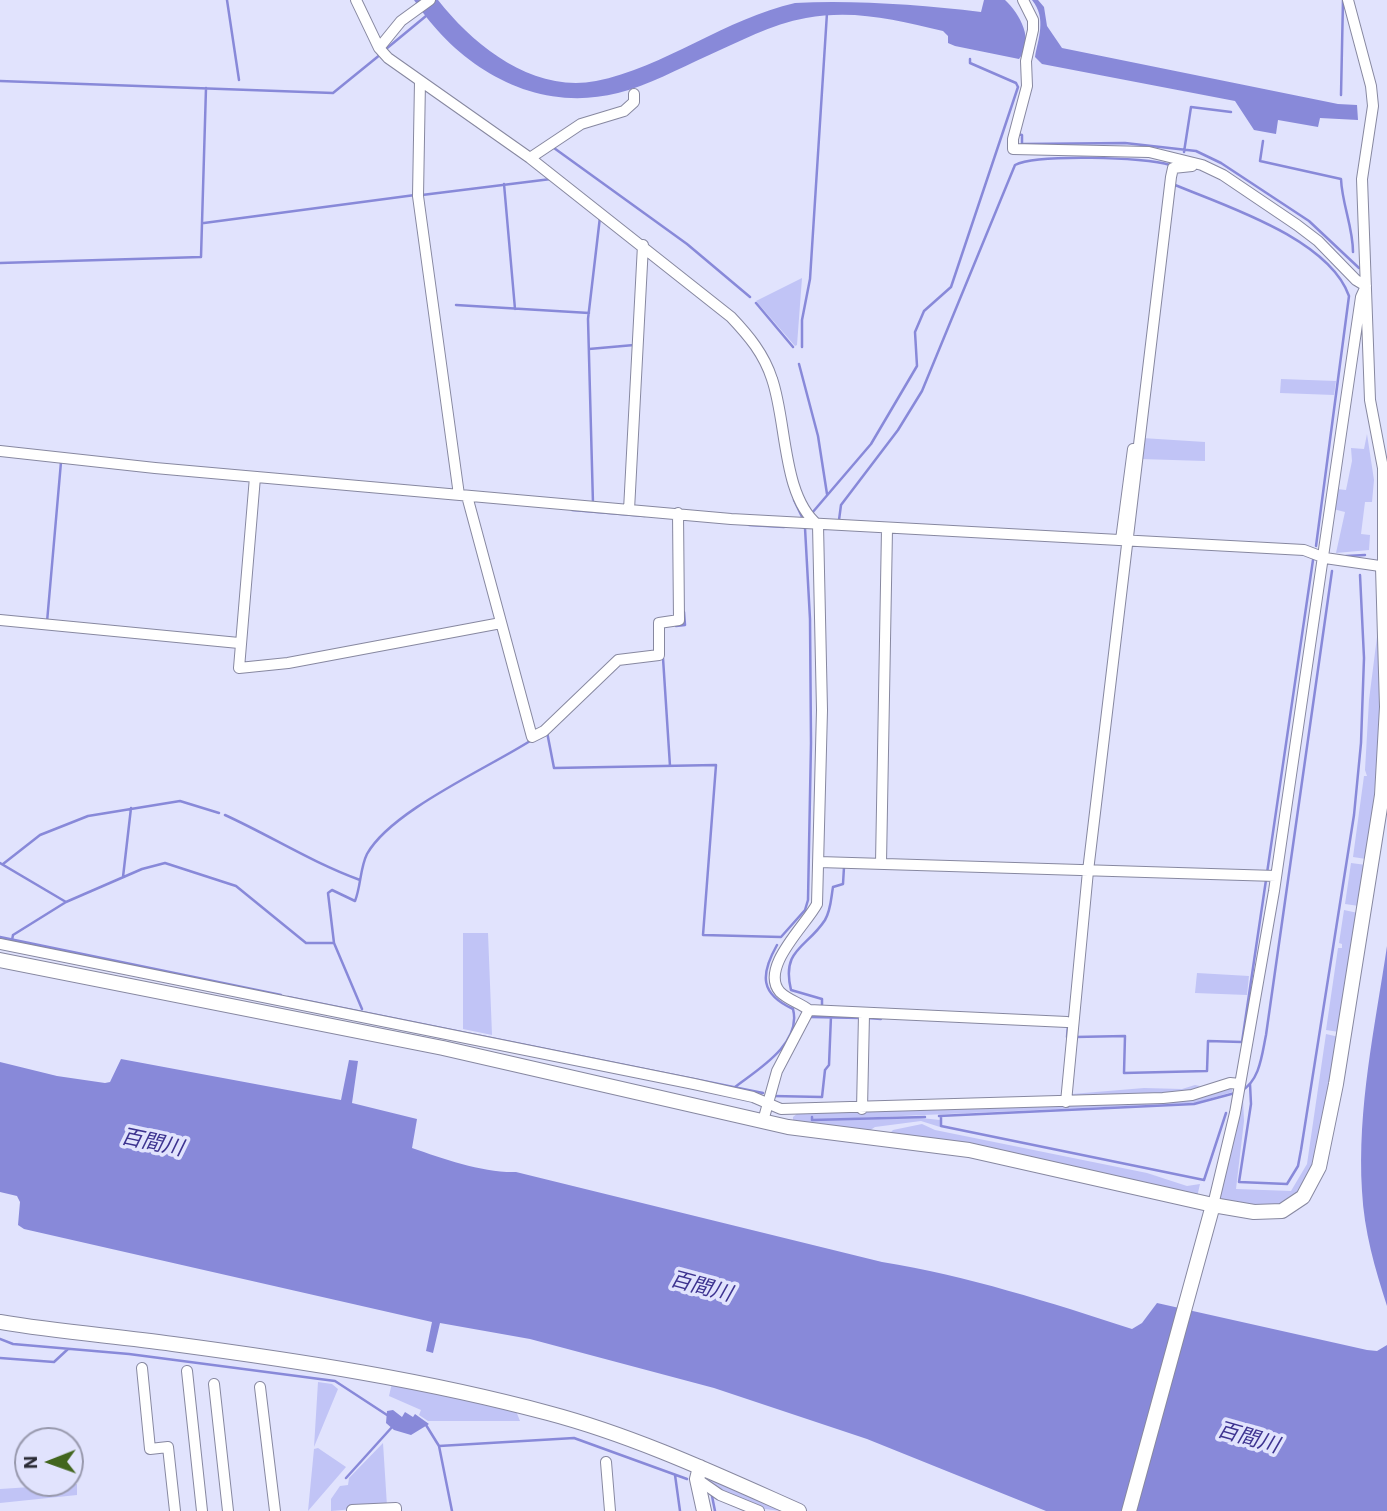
<!DOCTYPE html>
<meta charset="utf-8">
<style>
body{margin:0}
#map{position:relative;width:1387px;height:1511px;overflow:hidden;background:#e1e3fd;font-family:"IBM Plex Sans",sans-serif}
canvas{display:block}
.north{position:absolute;left:14px;top:1427px;width:70px;height:70px;box-sizing:border-box;background:#e1e3fd;border:2px solid #9899ad;border-radius:50%;rotate:269deg;font-size:19px;font-weight:700;line-height:28px;text-align:center;color:#2a2b35}
.north::after{content:'';display:block;margin:auto;width:24px;height:32px;background:#42661e;clip-path:polygon(50% 0,100% 100%,50% 72%,0 100%)}
</style>
<div id="map">
<canvas width="1387" height="1511"></canvas>
<div class="north">N</div>
</div>
<script>
const ctx = document.querySelector('canvas').getContext('2d');
ctx.lineJoin = 'round';
function fill(path, color) { ctx.fillStyle = color; ctx.fill(path, 'evenodd'); }
function strokePath(path, color, width, dash) { ctx.strokeStyle = color; ctx.lineWidth = width; ctx.lineCap = dash ? 'butt' : 'round'; ctx.setLineDash(dash || []); ctx.stroke(path); }
function drawText(font, color, halo, rows, align = 'center') {
  ctx.font = font + ' "IBM Plex Sans","Noto Sans JP",sans-serif'; ctx.lineWidth = 7; ctx.setLineDash([]); ctx.textBaseline = 'middle'; ctx.strokeStyle = halo; ctx.fillStyle = color; for (const [text, x, y, turn = 0] of rows) {
    ctx.save(); ctx.translate(x, y); ctx.rotate((+turn || 0) * Math.PI / 180); ctx.textAlign = isNaN(turn) ? turn : align; if (halo) ctx.strokeText(text, 0, 0); ctx.fillText(text, 0, 0); ctx.restore();
  }
}
fill(new Path2D(`
 M 802,278 L 797,345 L 795,346 L 756,301 Z
 M 1281,379 L 1336,381 L 1334,395 L 1280,393 Z
 M 1367,434 L 1374,480 L 1372,502 L 1365,502 L 1361,534 L 1370,535 L 1369,550 L 1336,553 L 1345,512 L 1333,509 L 1337,489 L 1346,490 L 1352,461 L 1351,448 L 1364,449 Z
 M 1142,438 L 1205,442 L 1205,461 L 1140,459 Z
 M 1379,621 C 1381,701 1379,779 1366,859 L 1353,857 L 1364,776 L 1367,776 L 1365,770 L 1369,700 Z
 M 1351,863 L 1366,865 L 1359,906 L 1345,904 Z
 M 1344,910 L 1358,913 L 1339,1032 L 1326,1030 L 1338,948 L 1342,948 L 1342,944 L 1339,943 Z
 M 463,933 L 488,933 L 492,1035 L 463,1029 Z
 M 1197,973 L 1249,976 L 1247,995 L 1195,993 Z
 M 1326,1034 L 1339,1037 C 1332,1076 1324,1162 1299,1192 C 1288,1205 1271,1208 1255,1206 C 1243,1205 1228,1206 1220,1197 L 1243,1098 L 1244,1121 L 1236,1189 L 1291,1191 L 1307,1164 Z
 M 1195,1085 L 1200,1086 L 1195,1092 L 1072,1098 L 1072,1094 L 1144,1088 L 1182,1089 Z
 M 1232,1087 L 1232,1092 L 1195,1103 L 811,1120 L 921,1118 L 940,1120 L 940,1127 L 921,1121 L 875,1127 L 869,1131 L 793,1121 L 793,1117 L 798,1113 L 1002,1107 Z
 M 922,1124 L 935,1130 L 1147,1173 L 1187,1186 L 1200,1184 L 1197,1197 L 890,1133 L 893,1130 Z
 M 318,1382 L 332,1384 L 338,1389 L 314,1447 Z
 M 392,1383 L 516,1411 L 520,1421 L 428,1421 L 419,1415 L 421,1410 L 389,1396 Z
 M 383,1443 L 387,1506 L 331,1511 L 331,1499 L 340,1486 L 348,1485 L 349,1478 Z
 M 318,1448 L 346,1467 L 308,1511 L 314,1449 Z
 M 711,1479 L 788,1511 C 757,1511 731,1500 707,1481 Z
 M 77,1484 L 77,1495 L 0,1503 L 0,1489 Z`), '#c1c4f6');
fill(new Path2D(`
 M 414,0 L 438,0 C 474,46 533,93 596,81 C 663,68 727,18 795,3 C 856,0 920,5 981,12 L 984,0 L 1005,0 C 1020,14 1035,41 1019,59 L 955,46 L 948,43 L 948,36 L 943,31 C 896,20 854,9 806,18 C 771,24 739,42 707,56 C 678,69 649,85 618,93 C 535,114 459,68 414,0 Z
 M 1032,0 L 1038,0 L 1044,7 L 1047,26 L 1062,48 L 1338,104 L 1357,105 L 1358,120 L 1320,118 L 1318,127 L 1278,120 L 1276,134 L 1254,130 L 1235,101 L 1042,64 L 1035,57 C 1038,39 1047,18 1032,0 Z
 M 1387,946 L 1387,1306 C 1375,1269 1364,1231 1362,1191 C 1357,1108 1375,1027 1387,946 Z
 M 121,1059 L 341,1100 L 349,1060 L 358,1061 L 352,1103 L 417,1119 L 412,1148 C 444,1159 483,1173 516,1172 L 882,1262 C 968,1276 1049,1302 1132,1329 L 1142,1323 L 1157,1303 L 1367,1350 L 1377,1351 L 1387,1345 L 1387,1511 L 1046,1511 L 867,1439 L 714,1388 L 530,1339 L 440,1323 L 433,1353 L 426,1351 L 432,1322 L 24,1229 L 18,1225 L 20,1202 L 17,1196 L 0,1192 L 0,1062 L 57,1076 L 105,1083 L 110,1082 Z
 M 393,1410 L 402,1417 L 405,1412 L 413,1417 L 415,1414 L 429,1424 L 411,1435 L 394,1430 L 386,1423 L 387,1411 Z`), '#8889d9');
strokePath(new Path2D(`
 M 227,0 L 239,80
 M 386,49 L 426,16
 M 0,81 L 333,93 L 381,54
 M 1341,95 L 1343,0
 M 1017,134 L 1022,135 L 1022,144 L 1125,143 L 1196,151 L 1221,163 L 1309,221 L 1359,268
 M 1263,141 L 1260,161 L 1341,179 C 1342,204 1353,227 1353,252
 M 554,148 L 687,244 L 750,297
 M 1184,152 L 1191,107 L 1231,112
 M 504,184 L 515,309
 M 1175,185 C 1226,206 1329,239 1349,296 L 1316,546
 M 422,195 L 551,179
 M 204,223 L 415,195
 M 0,263 L 201,257 L 206,88
 M 756,303 L 793,347
 M 456,305 L 589,313
 M 802,347 L 802,320 L 810,279 L 827,13
 M 589,349 L 634,345
 M 799,364 L 818,436 L 827,494
 M 794,500 L 803,519
 M 593,504 L 588,319 L 600,217
 M 572,510 L 645,516
 M 812,513 L 871,444 L 917,366 L 915,332 L 924,311 L 951,287 L 1018,87 L 1016,83 L 970,63 L 970,59
 M 839,520 L 841,505 L 898,430 L 922,391 L 1015,165 C 1037,154 1145,157 1170,165
 M 749,525 L 784,527
 M 1346,556 L 1365,555
 M 47,622 L 61,462
 M 676,626 L 685,625 L 684,612
 M 663,658 L 670,766
 M 547,732 L 554,768 L 716,765 L 703,935 L 781,937 L 805,910 L 808,900 L 811,743 L 810,619 L 805,528
 M 225,815 C 271,836 313,863 360,880
 M 0,863 L 66,902
 M 3,864 L 40,835 L 88,816 L 180,801 L 219,813
 M 1267,873 L 1313,560
 M 123,877 L 131,808
 M 0,937 L 281,995
 M 12,940 L 13,935 L 66,902 L 142,869 L 165,863 L 236,886 L 306,943 L 334,943
 M 288,997 L 763,1093
 M 822,1006 L 822,999 L 791,990 C 781,949 807,948 825,920 C 831,910 831,898 833,887 L 843,884 L 844,867
 M 362,1009 L 334,943 L 328,893 L 332,890 L 355,901 C 361,886 360,868 367,854 C 391,811 486,769 530,741
 M 811,1017 L 860,1018
 M 867,1018 L 881,1019
 M 1067,1037 L 1068,1025
 M 1075,1037 L 1125,1036 L 1124,1073 L 1207,1071 L 1208,1041 L 1242,1042 L 1266,880
 M 1250,1084 L 1251,1104 L 1239,1182 L 1287,1184 L 1298,1166 L 1301,1150 L 1354,815 L 1361,743 L 1364,658 L 1360,575
 M 735,1087 C 757,1070 802,1044 793,1009 C 760,994 760,975 777,945
 M 1241,1091 C 1260,1081 1262,1054 1266,1035 L 1332,571
 M 773,1096 L 822,1097 L 825,1070 L 829,1065 L 831,1016
 M 939,1116 L 1194,1104 L 1235,1093
 M 941,1116 L 941,1126 L 1204,1180 L 1226,1113
 M 812,1117 L 812,1120 L 925,1117
 M 0,1339 L 13,1344 L 129,1354 L 335,1381 L 387,1415
 M 0,1358 L 54,1362 L 68,1349
 M 426,1425 L 439,1446 L 452,1511
 M 439,1446 L 574,1438 L 687,1479
 M 675,1475 L 680,1511
 M 346,1478 L 393,1426
 M 712,1496 L 715,1511`), '#8889d9', 2.5);
const street = new Path2D(`
 M 356,0 L 379,48 L 388,58 L 530,158 L 731,317 C 749,336 764,354 772,379 C 787,422 782,496 818,525 L 822,710 L 817,904 C 806,925 759,968 780,992 C 788,1000 800,1003 809,1010 L 777,1071 L 763,1121
 M 1023,0 L 1033,20 L 1033,30 L 1026,61 L 1027,86 L 1013,139 L 1013,149 L 1149,152 L 1202,165 L 1223,175 L 1297,225 L 1318,241 L 1356,280 L 1366,286 L 1361,297 L 1274,891 L 1235,1113 L 1213,1205
 M 1348,0 L 1371,86 L 1373,106 L 1362,179 L 1370,400 L 1383,468 L 1383,567
 M 379,48 L 401,21 L 430,0
 M 420,81 L 418,196 L 459,495
 M 530,158 L 581,124 L 624,111 L 634,102 L 634,94
 M 0,451 L 155,468 L 731,519 L 1304,550 L 1325,558 L 1387,567
 M 255,477 L 239,668 L 288,663 L 501,623
 M 467,496 L 532,737 L 544,731 L 618,660 L 659,655 L 659,623 L 679,620 L 678,513
 M 629,510 L 643,245
 M 1121,540 L 1133,449
 M 0,620 L 239,643
 M 819,862 L 1276,876
 M 881,863 L 887,529
 M 0,944 L 694,1084 L 753,1097 L 781,1109 L 1163,1098 L 1192,1095 L 1230,1083 L 1240,1084
 M 809,1010 L 1067,1022
 M 1066,1102 L 1088,871 L 1171,177 L 1173,168 L 1192,166
 M 862,1109 L 864,1014
 M 142,1368 L 150,1449 L 168,1447 L 175,1511
 M 187,1371 L 202,1511
 M 214,1384 L 228,1511
 M 260,1387 L 275,1511
 M 606,1462 L 610,1511
 M 697,1479 L 720,1495 L 759,1511
 M 352,1510 L 396,1508 L 396,1511`);
const secondary = new Path2D(`
 M 0,960 L 443,1048 L 788,1127 L 969,1150 L 1213,1205 L 1254,1212 L 1282,1211 L 1303,1197 L 1319,1167 L 1336,1084 L 1382,795 L 1387,707 L 1383,567
 M 0,1322 C 58,1332 116,1336 173,1344 C 300,1361 425,1380 548,1413 C 635,1436 718,1475 799,1511
 M 700,1467 L 697,1479 L 704,1511
 M 1129,1511 L 1213,1205`);
strokePath(street, '#8788a0', 12);
strokePath(secondary, '#8788a0', 16);
strokePath(street, '#fff', 10);
strokePath(secondary, '#fff', 14);
drawText('italic 21px', '#3d3390', '#e1e3fd', [
 ["百間川",152,1143,12],
 ["百間川",701,1287,15],
 ["百間川",1248,1438,16]
]);
</script>
